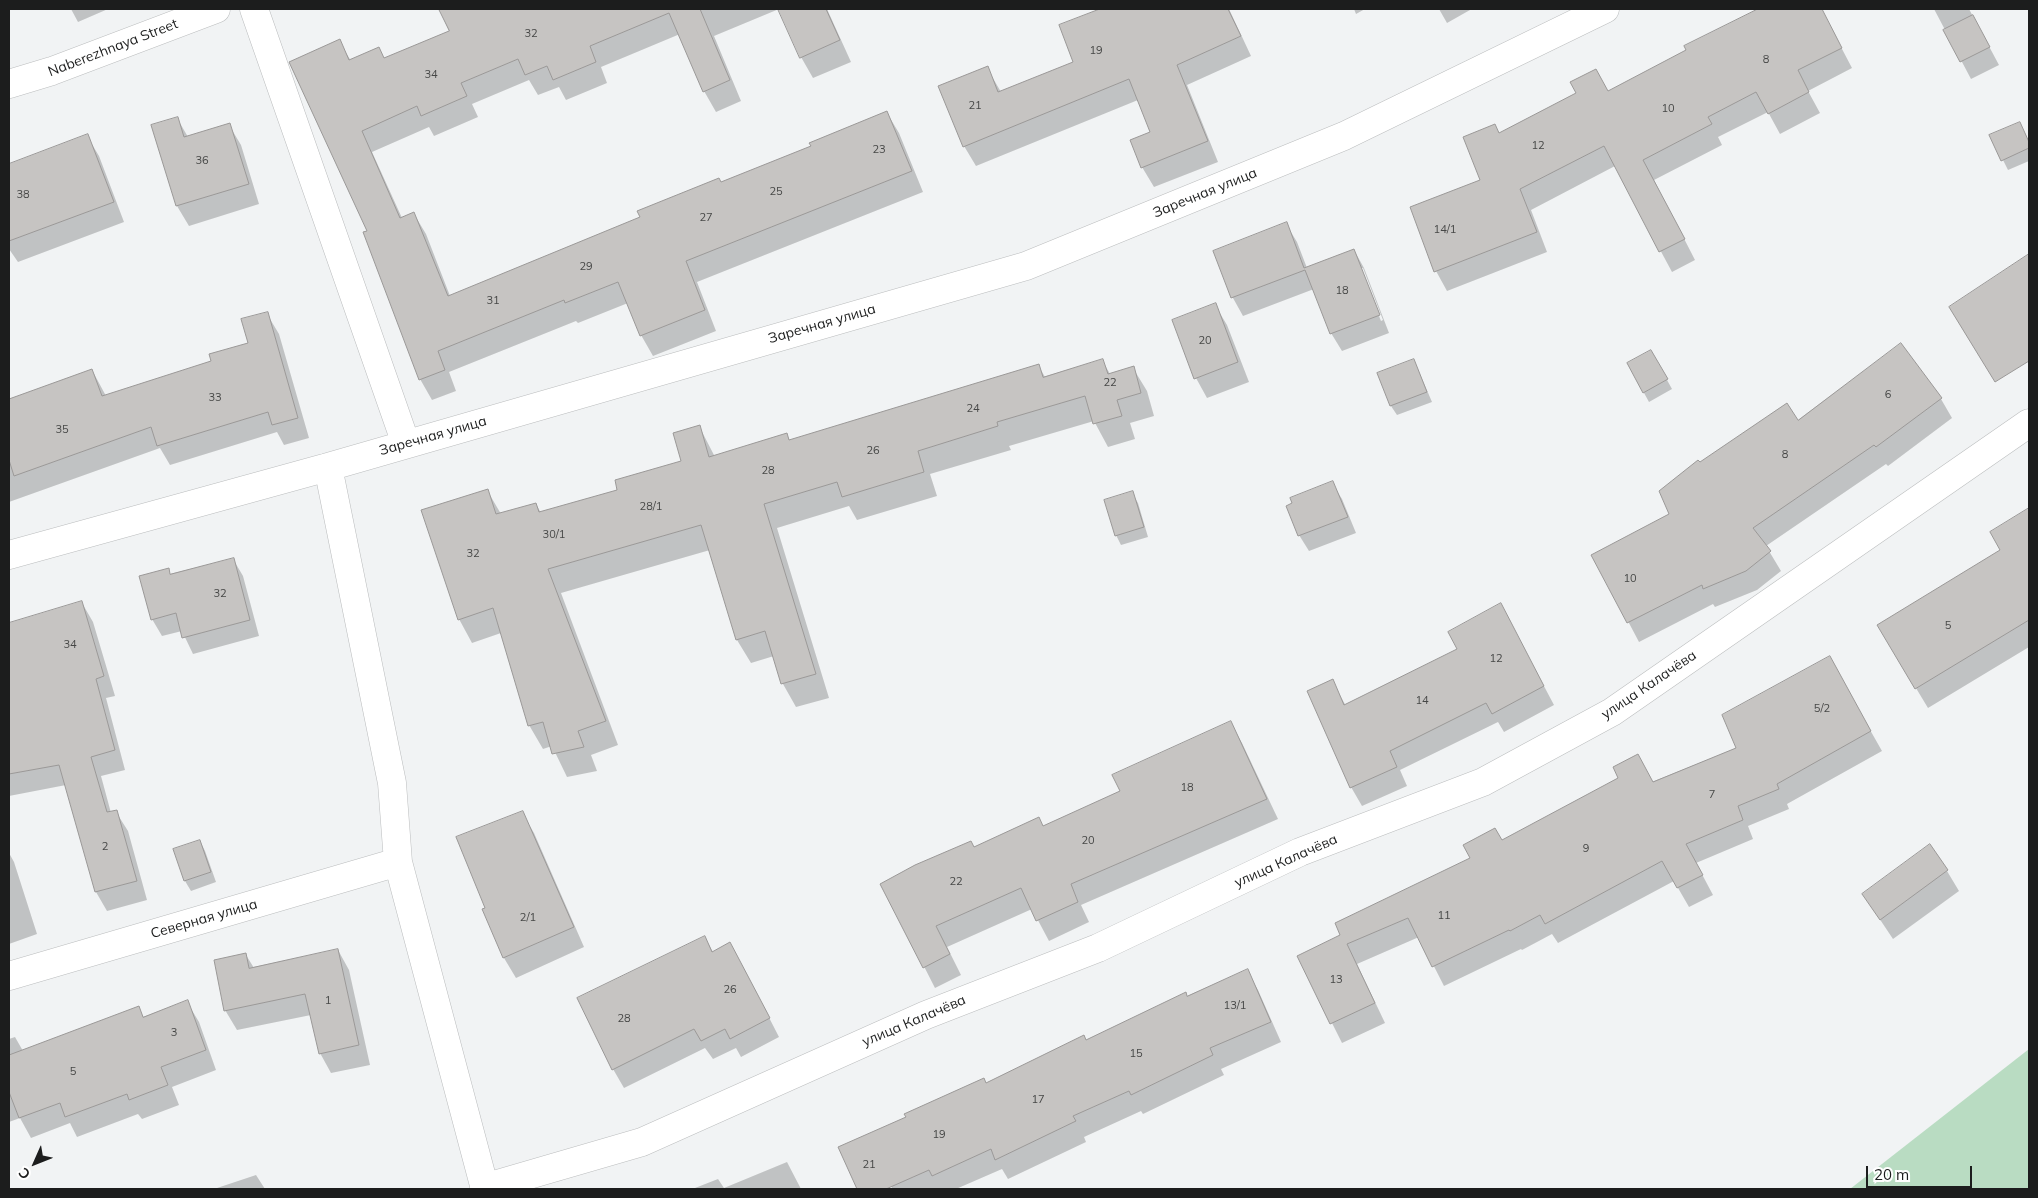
<!DOCTYPE html>
<meta charset="utf-8">
<style>
body{margin:0}
#map{position:relative;width:2038px;height:1198px;overflow:hidden;background:#f1f3f4;font-family:Mulish,sans-serif}
canvas{display:block}
.frame{position:absolute;inset:0;border:10px solid #1c1d1d;pointer-events:none}
.north{position:absolute;left:10px;top:1138px;width:50px;height:50px;-webkit-text-stroke:4px #fff;paint-order:stroke;rotate:226deg;font-size:14px;font-weight:700;line-height:20px;text-align:center;color:#1c1d1d}
.north::after{content:'';display:block;margin:auto;width:18px;height:22px;background:#1c1d1d;clip-path:polygon(50% 0,100% 100%,50% 72%,0 100%)}
.scale{position:absolute;left:1866px;top:1166px;width:106px;height:22px;box-sizing:border-box;border:2px solid #1c1d1d;border-top:0;padding-left:6px;font-size:15px;line-height:18px;white-space:nowrap;color:#1c1d1d;-webkit-text-stroke:4px #fff;paint-order:stroke}
</style>
<div id="map">
<canvas width="2038" height="1198"></canvas>
<div class="frame"></div>
<div class="north">С</div>
<div class="scale">20 m</div>
</div>
<script>
const ctx = document.querySelector('canvas').getContext('2d');
ctx.lineJoin = 'round';
function fill(path, color) { ctx.fillStyle = color; ctx.fill(path, 'evenodd'); }
function strokePath(path, color, width, dash) { ctx.strokeStyle = color; ctx.lineWidth = width; ctx.lineCap = dash ? 'butt' : 'round'; ctx.setLineDash(dash || []); ctx.stroke(path); }
function drawText(font, color, halo, rows, align = 'center') {
  ctx.font = font + ' Mulish,sans-serif'; ctx.lineWidth = 4.5; ctx.setLineDash([]); ctx.textBaseline = 'middle'; ctx.strokeStyle = halo; ctx.fillStyle = color; for (const [text, x, y, turn = 0] of rows) {
    ctx.save(); ctx.translate(x, y); ctx.rotate((+turn || 0) * Math.PI / 180); ctx.textAlign = isNaN(turn) ? turn : align; if (halo) ctx.strokeText(text, 0, 0); ctx.fillText(text, 0, 0); ctx.restore();
  }
}
fill(new Path2D(`
 M 2029,1049 L 2029,1189 L 1850,1189 Z`), '#b9dcc2');
fill(new Path2D(`
 M 71,9 L 108,9 L 78,22 Z
 M 440,9 L 473,9 L 477,16 L 493,9 L 779,9 L 714,36 L 741,101 L 716,112 L 704,91 L 680,34 L 601,67 L 607,83 L 566,100 L 559,87 L 538,95 L 529,80 L 472,104 L 478,117 L 434,136 L 429,127 L 372,152 L 402,218 L 414,214 L 426,234 L 450,296 L 641,218 L 721,183 L 812,147 L 887,113 L 899,133 L 923,192 L 697,282 L 716,331 L 653,356 L 641,335 L 628,303 L 578,323 L 576,321 L 449,372 L 456,391 L 432,400 L 420,379 L 368,231 L 339,41 L 351,61 L 384,59 L 450,31 Z
 M 780,9 L 827,9 L 851,62 L 813,78 L 801,57 Z
 M 1103,9 L 1154,9 L 1156,12 L 1162,9 L 1229,9 L 1251,56 L 1187,85 L 1218,162 L 1154,187 L 1142,167 L 1152,133 L 1138,100 L 976,166 L 964,146 L 987,68 L 1001,92 L 1075,63 L 1060,26 Z
 M 1354,9 L 1365,9 L 1356,14 Z
 M 1439,9 L 1470,9 L 1470,10 L 1447,23 Z
 M 1761,9 L 1821,9 L 1852,68 L 1808,91 L 1820,113 L 1780,134 L 1768,112 L 1718,137 L 1722,145 L 1654,180 L 1695,260 L 1672,272 L 1615,166 L 1531,210 L 1547,252 L 1447,291 L 1436,271 L 1411,208 L 1481,180 L 1495,126 L 1500,134 L 1608,92 L 1688,51 L 1686,47 Z
 M 1934,9 L 1969,9 L 1999,65 L 1971,79 Z
 M 177,118 L 188,137 L 229,125 L 241,145 L 259,204 L 189,226 L 177,206 Z
 M 2025,133 L 2029,143 L 2029,161 L 2008,170 L 1991,136 Z
 M 87,136 L 99,156 L 124,222 L 18,262 L 9,249 L 9,166 Z
 M 1286,224 L 1297,242 L 1307,268 L 1354,250 L 1364,268 L 1389,333 L 1342,351 L 1331,333 L 1314,289 L 1243,316 L 1233,298 L 1215,252 ZM 1360,268 L 1363,268 L 1383,320 L 1381,321 Z
 M 2029,256 L 2029,356 L 1994,379 L 1950,308 Z
 M 1215,305 L 1227,325 L 1249,382 L 1207,398 L 1196,378 Z
 M 267,314 L 279,334 L 309,438 L 284,445 L 277,432 L 170,465 L 160,448 L 9,502 L 9,400 L 92,370 L 106,396 L 213,362 L 249,344 Z
 M 1651,351 L 1672,389 L 1649,402 L 1628,364 Z
 M 1102,360 L 1110,374 L 1133,368 L 1147,391 L 1154,416 L 1130,423 L 1135,439 L 1108,447 L 1094,421 L 1009,446 L 1011,450 L 930,474 L 937,496 L 857,520 L 849,506 L 777,528 L 829,698 L 796,707 L 783,684 L 774,656 L 751,663 L 737,640 L 710,550 L 561,593 L 618,745 L 591,755 L 597,771 L 567,777 L 552,746 L 543,749 L 529,725 L 501,633 L 472,643 L 459,619 L 487,490 L 501,514 L 536,504 L 541,513 L 619,490 L 683,462 L 699,426 L 715,457 L 787,435 L 790,441 L 1038,365 L 1045,377 Z
 M 1414,360 L 1432,402 L 1397,415 L 1391,406 Z
 M 1941,399 L 1952,418 L 1888,466 L 1886,464 L 1766,546 L 1781,571 L 1757,590 L 1715,607 L 1713,604 L 1639,642 L 1593,555 L 1671,515 L 1700,463 Z
 M 1332,483 L 1342,499 L 1356,533 L 1309,551 L 1299,535 Z
 M 1132,493 L 1138,503 L 1148,537 L 1121,545 L 1116,535 Z
 M 2025,513 L 2029,519 L 2029,647 L 1928,708 L 1890,645 L 2002,550 Z
 M 233,559 L 243,576 L 259,636 L 193,654 L 182,631 L 162,636 L 152,619 L 168,570 L 171,575 Z
 M 82,603 L 93,622 L 115,696 L 106,698 L 125,770 L 101,776 L 111,813 L 116,812 L 128,831 L 147,900 L 107,911 L 96,892 L 66,785 L 9,796 L 9,626 Z
 M 1511,624 L 1554,705 L 1504,732 L 1498,722 L 1400,770 L 1407,786 L 1362,806 L 1351,787 L 1332,681 L 1346,706 Z
 M 1840,677 L 1882,751 L 1787,804 L 1789,809 L 1748,826 L 1753,839 L 1696,863 L 1713,895 L 1689,907 L 1674,881 L 1558,943 L 1552,934 L 1522,950 L 1521,949 L 1444,986 L 1419,937 L 1357,964 L 1385,1023 L 1342,1043 L 1299,957 L 1342,936 L 1501,842 L 1737,748 Z
 M 1231,723 L 1242,743 L 1278,819 L 1081,905 L 1089,922 L 1049,941 L 1032,909 L 947,947 L 961,975 L 935,988 L 882,884 L 974,849 L 1043,827 L 1121,791 Z
 M 522,813 L 534,833 L 584,947 L 516,978 L 504,958 L 483,910 L 487,908 Z
 M 200,841 L 205,851 L 216,882 L 191,891 L 185,881 L 175,850 Z
 M 9,853 L 14,862 L 37,934 L 9,944 Z
 M 1947,871 L 1959,891 L 1893,939 L 1863,894 Z
 M 705,937 L 713,952 L 741,963 L 779,1037 L 741,1057 L 736,1048 L 713,1059 L 705,1048 L 624,1088 L 613,1069 Z
 M 338,950 L 349,970 L 370,1065 L 331,1073 L 320,1053 L 311,1015 L 237,1030 L 225,1010 L 246,955 L 254,968 Z
 M 1247,971 L 1258,990 L 1281,1042 L 1221,1069 L 1224,1075 L 1143,1114 L 1141,1111 L 1084,1137 L 1086,1142 L 1008,1179 L 1002,1169 L 956,1189 L 889,1189 L 892,1188 L 891,1186 L 883,1189 L 858,1189 L 839,1148 Z
 M 187,1002 L 199,1022 L 216,1070 L 172,1087 L 179,1105 L 142,1119 L 138,1114 L 77,1137 L 70,1123 L 31,1138 L 20,1118 L 9,1122 L 9,1039 L 15,1037 L 23,1051 L 138,1008 L 144,1018 Z
 M 787,1162 L 801,1189 L 695,1188 L 718,1179 L 724,1188 Z
 M 256,1175 L 265,1189 L 214,1189 Z`), '#0003');
const building = new Path2D(`
 M 439,9 L 700,9 L 730,80 L 703,92 L 669,13 L 590,46 L 596,62 L 553,80 L 547,66 L 525,75 L 518,59 L 461,83 L 467,96 L 421,116 L 417,106 L 362,131 L 400,218 L 414,212 L 448,296 L 640,217 L 637,211 L 719,178 L 721,182 L 811,146 L 809,143 L 887,111 L 912,171 L 686,261 L 705,310 L 640,336 L 618,282 L 565,303 L 564,300 L 438,351 L 445,370 L 419,380 L 363,232 L 367,231 L 289,62 L 340,39 L 349,60 L 379,47 L 384,58 L 449,31 Z
 M 778,9 L 826,9 L 840,40 L 800,58 Z
 M 1100,9 L 1228,9 L 1241,36 L 1177,65 L 1208,141 L 1141,168 L 1130,140 L 1150,132 L 1129,79 L 963,147 L 938,86 L 988,66 L 998,92 L 1073,62 L 1059,25 Z
 M 1758,9 L 1822,9 L 1842,48 L 1798,70 L 1809,92 L 1768,114 L 1756,92 L 1708,117 L 1712,124 L 1643,160 L 1685,239 L 1659,252 L 1604,146 L 1520,189 L 1537,232 L 1434,272 L 1410,207 L 1480,180 L 1463,137 L 1495,124 L 1499,133 L 1576,93 L 1570,82 L 1596,69 L 1608,91 L 1686,50 L 1684,46 Z
 M 1973,15 L 1990,47 L 1960,62 L 1943,30 Z
 M 178,117 L 184,137 L 230,123 L 249,184 L 176,206 L 151,125 Z
 M 2020,122 L 2029,142 L 2029,148 L 2001,161 L 1989,135 Z
 M 88,134 L 114,202 L 9,241 L 9,164 Z
 M 1287,222 L 1304,268 L 1354,249 L 1380,315 L 1330,334 L 1305,270 L 1231,298 L 1213,251 Z
 M 2029,254 L 2029,361 L 1995,382 L 1949,307 Z
 M 1216,303 L 1238,362 L 1194,379 L 1172,320 Z
 M 268,312 L 298,418 L 272,425 L 268,412 L 157,446 L 151,427 L 14,476 L 9,460 L 9,399 L 92,369 L 102,396 L 211,361 L 209,354 L 248,343 L 241,319 Z
 M 1901,343 L 1942,398 L 1876,447 L 1874,445 L 1753,528 L 1771,551 L 1746,571 L 1703,589 L 1702,585 L 1627,623 L 1591,555 L 1669,514 L 1659,491 L 1698,460 L 1700,462 L 1787,403 L 1798,420 Z
 M 1651,350 L 1668,379 L 1643,393 L 1627,363 Z
 M 1103,359 L 1108,374 L 1134,366 L 1141,393 L 1117,400 L 1122,416 L 1093,424 L 1085,396 L 997,422 L 998,426 L 918,451 L 924,472 L 842,497 L 837,482 L 764,504 L 816,674 L 781,684 L 765,631 L 736,640 L 701,525 L 548,569 L 606,721 L 578,731 L 584,747 L 552,754 L 543,722 L 528,726 L 493,608 L 458,620 L 421,510 L 488,489 L 496,514 L 536,503 L 539,512 L 617,490 L 615,480 L 681,461 L 673,433 L 700,425 L 709,457 L 787,433 L 789,440 L 1039,364 L 1043,377 Z
 M 1414,359 L 1427,392 L 1390,406 L 1377,373 Z
 M 1333,481 L 1348,517 L 1298,536 L 1286,506 L 1292,503 L 1290,498 Z
 M 1133,491 L 1144,527 L 1115,536 L 1104,500 Z
 M 2029,508 L 2029,620 L 1915,689 L 1877,625 L 2000,550 L 1990,532 Z
 M 234,558 L 250,620 L 182,638 L 176,613 L 151,620 L 139,576 L 169,568 L 170,574 Z
 M 82,601 L 104,676 L 96,679 L 115,750 L 91,757 L 107,812 L 117,810 L 137,881 L 95,892 L 59,765 L 9,774 L 9,623 Z
 M 1501,603 L 1544,686 L 1492,714 L 1486,703 L 1390,751 L 1397,767 L 1350,788 L 1307,691 L 1333,679 L 1344,705 L 1457,649 L 1448,632 Z
 M 1830,656 L 1871,731 L 1777,784 L 1779,789 L 1738,806 L 1743,820 L 1686,844 L 1703,875 L 1677,888 L 1662,861 L 1545,924 L 1540,915 L 1510,931 L 1509,930 L 1432,967 L 1408,918 L 1347,944 L 1375,1003 L 1330,1024 L 1297,956 L 1340,935 L 1335,923 L 1470,858 L 1463,845 L 1495,828 L 1502,840 L 1618,778 L 1613,767 L 1638,754 L 1653,782 L 1736,748 L 1722,715 Z
 M 1231,721 L 1267,799 L 1071,884 L 1078,902 L 1036,921 L 1021,888 L 936,926 L 950,954 L 923,968 L 880,884 L 915,865 L 971,841 L 974,847 L 1039,817 L 1043,826 L 1120,791 L 1112,775 Z
 M 523,811 L 574,927 L 503,958 L 482,909 L 485,908 L 456,837 Z
 M 200,840 L 211,872 L 184,881 L 173,849 Z
 M 1930,844 L 1948,870 L 1880,920 L 1862,894 Z
 M 705,936 L 712,952 L 730,942 L 770,1018 L 730,1039 L 725,1029 L 701,1041 L 694,1029 L 612,1070 L 577,998 Z
 M 338,949 L 359,1045 L 319,1054 L 305,994 L 224,1011 L 214,960 L 246,953 L 249,968 Z
 M 1248,969 L 1271,1022 L 1210,1048 L 1213,1055 L 1131,1095 L 1129,1091 L 1073,1116 L 1076,1121 L 995,1160 L 991,1149 L 932,1176 L 929,1170 L 886,1189 L 857,1189 L 838,1147 L 906,1117 L 904,1114 L 984,1078 L 986,1083 L 1084,1035 L 1086,1040 L 1186,992 L 1187,996 Z
 M 188,1000 L 206,1050 L 161,1067 L 168,1085 L 129,1100 L 127,1094 L 65,1117 L 60,1103 L 19,1118 L 9,1092 L 9,1055 L 139,1006 L 143,1017 Z`);
fill(building, '#c6c4c2');
strokePath(building, '#9a9897', 1);
const minor = new Path2D(`
 M 254,9 L 406,444
 M 9,84 L 52,71 L 216,9
 M 328,467 L 392,783 L 398,862 L 485,1189
 M 9,555 L 328,467 L 1026,266 L 1344,136 L 1605,9
 M 9,976 L 398,862
 M 484,1188 L 642,1142 L 926,1015 L 1098,948 L 1300,852 L 1483,782 L 1612,712 L 2029,423`);
strokePath(minor, '#bbbdbe', 29);
strokePath(minor, '#fff', 28);
drawText('11px', '#464746', null, [
 ["32",531,34],
 ["19",1096,51],
 ["8",1766,60],
 ["34",431,75],
 ["21",975,106],
 ["10",1668,109],
 ["12",1538,146],
 ["23",879,150],
 ["36",202,161],
 ["25",776,192],
 ["38",23,195],
 ["27",706,218],
 ["14/1",1445,230],
 ["29",586,267],
 ["18",1342,291],
 ["31",493,301],
 ["20",1205,341],
 ["22",1110,383],
 ["6",1888,395],
 ["33",215,398],
 ["24",973,409],
 ["35",62,430],
 ["26",873,451],
 ["8",1785,455],
 ["28",768,471],
 ["28/1",651,507],
 ["30/1",554,535],
 ["32",473,554],
 ["10",1630,579],
 ["32",220,594],
 ["5",1948,626],
 ["34",70,645],
 ["12",1496,659],
 ["14",1422,701],
 ["5/2",1822,709],
 ["18",1187,788],
 ["7",1712,795],
 ["20",1088,841],
 ["2",105,847],
 ["9",1586,849],
 ["22",956,882],
 ["11",1444,916],
 ["2/1",528,918],
 ["13",1336,980],
 ["26",730,990],
 ["1",328,1001],
 ["13/1",1235,1006],
 ["28",624,1019],
 ["3",174,1033],
 ["15",1136,1054],
 ["5",73,1072],
 ["17",1038,1100],
 ["19",939,1135],
 ["21",869,1165]
]);
drawText('14px', '#1c1d1d', '#fff', [
 ["Naberezhnaya Street",113,48,-21],
 ["Заречная улица",1205,193,-22],
 ["Заречная улица",822,324,-16],
 ["Заречная улица",433,436,-16],
 ["улица Калачёва",1649,685,-34],
 ["улица Калачёва",1286,861,-24],
 ["Северная улица",204,919,-16],
 ["улица Калачёва",914,1021,-23]
]);
</script>
